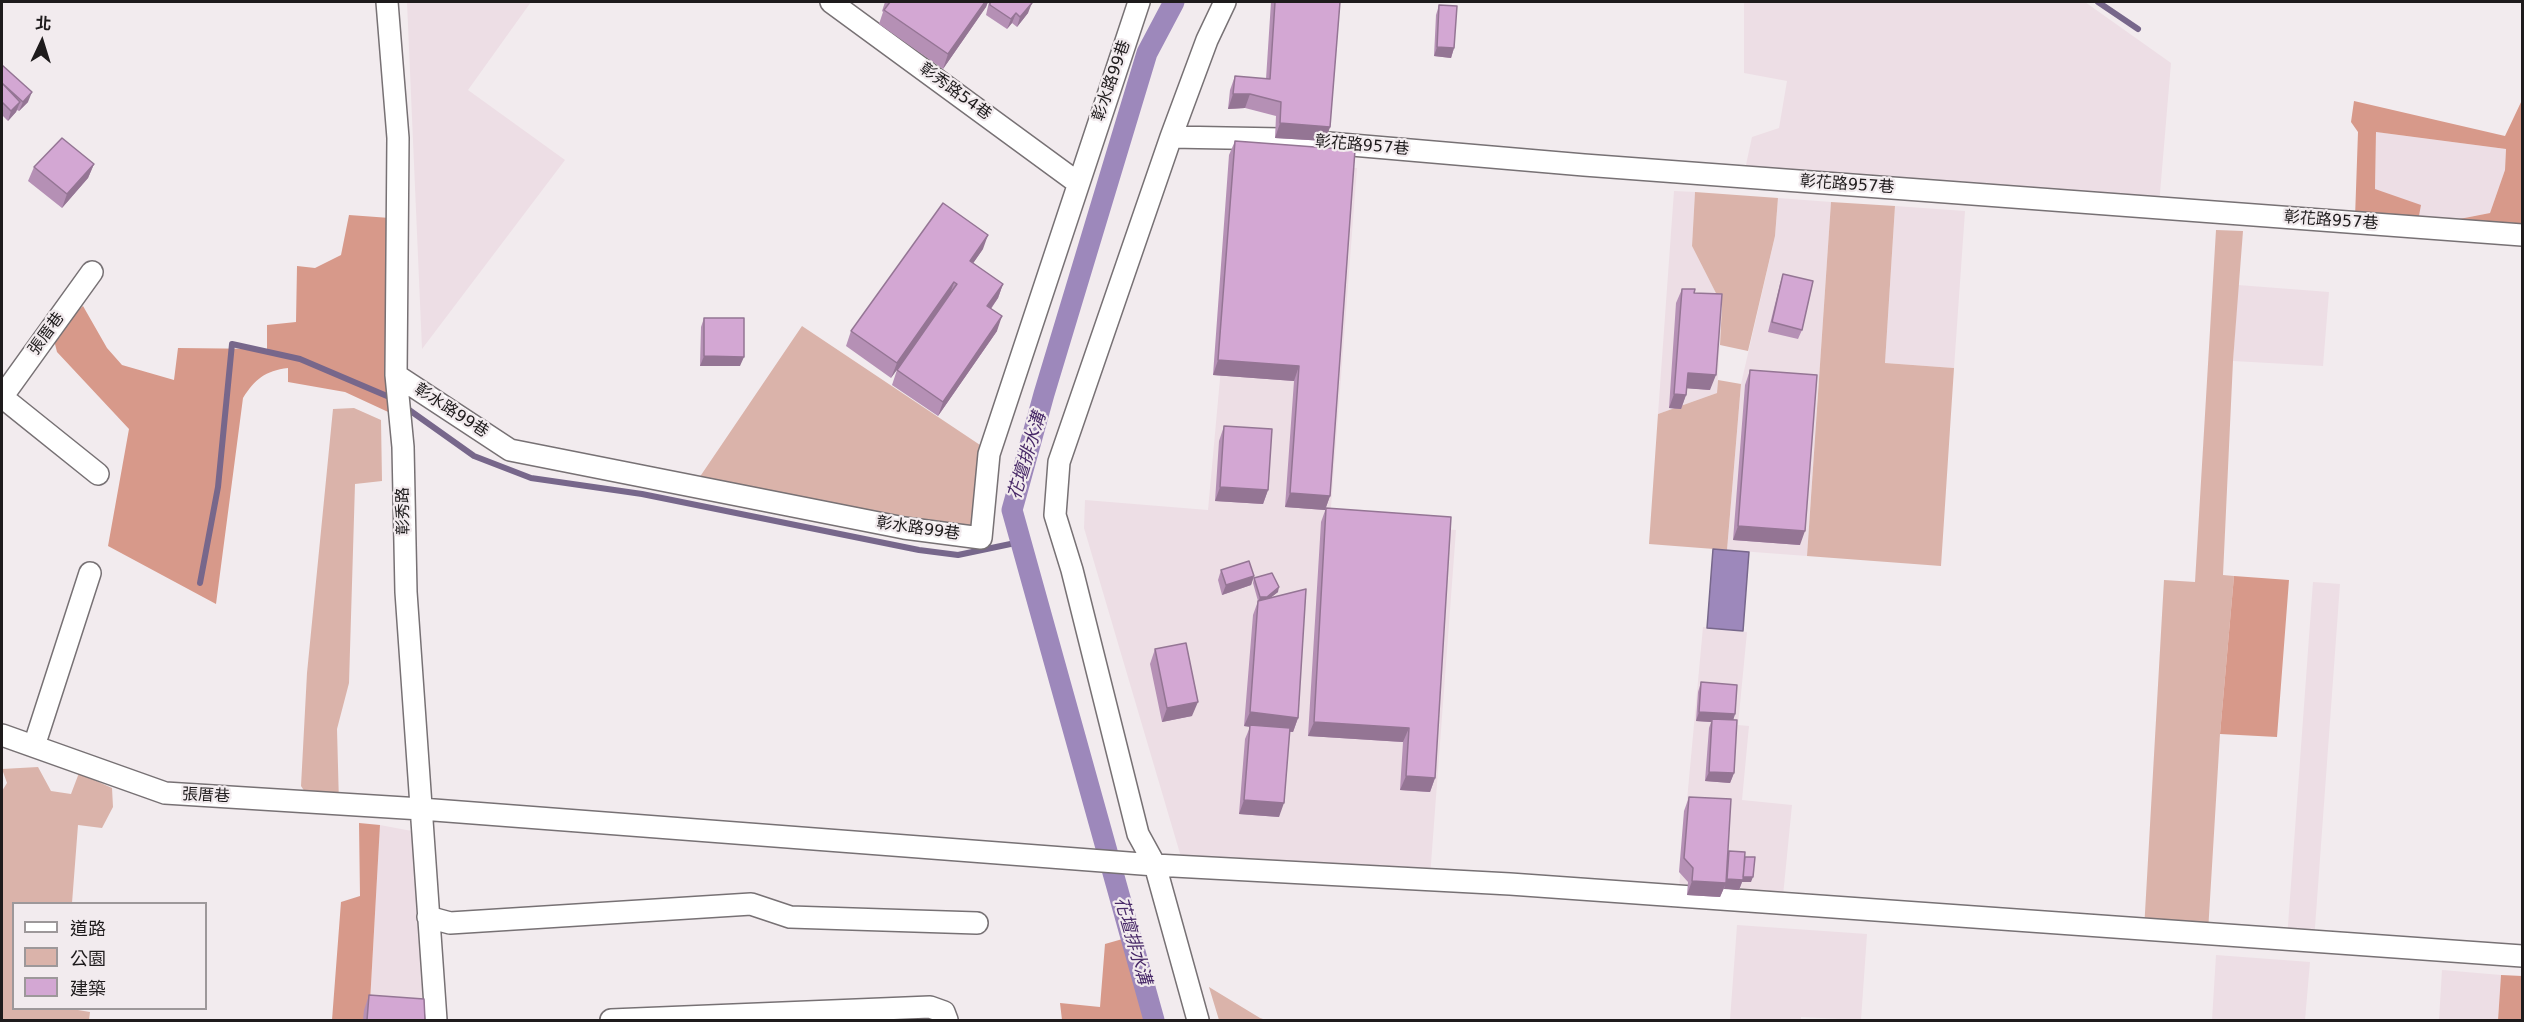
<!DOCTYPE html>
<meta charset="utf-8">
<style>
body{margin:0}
#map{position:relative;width:2524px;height:1022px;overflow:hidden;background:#f2ebee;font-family:"DejaVu Sans","Noto Sans TC",sans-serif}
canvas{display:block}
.frame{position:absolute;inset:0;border:3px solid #1e1b1c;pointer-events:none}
.legend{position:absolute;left:12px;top:902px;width:195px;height:108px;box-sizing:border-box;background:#f2ebee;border:2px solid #9d989a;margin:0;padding:8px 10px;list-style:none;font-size:18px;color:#1e1b1c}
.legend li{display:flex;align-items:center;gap:12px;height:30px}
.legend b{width:30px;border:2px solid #9d989a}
.north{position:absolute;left:12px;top:12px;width:60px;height:60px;-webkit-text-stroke:4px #f2ebee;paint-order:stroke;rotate:4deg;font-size:16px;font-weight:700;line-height:24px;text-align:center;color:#1e1b1c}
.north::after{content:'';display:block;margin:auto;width:21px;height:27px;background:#1e1b1c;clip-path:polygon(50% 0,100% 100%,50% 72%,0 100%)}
</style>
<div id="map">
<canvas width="2524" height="1022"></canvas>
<div class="frame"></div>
<ul class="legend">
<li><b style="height:8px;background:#fff"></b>道路</li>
<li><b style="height:16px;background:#dab3aa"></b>公園</li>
<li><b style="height:16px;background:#d3a7d3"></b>建築</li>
</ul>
<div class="north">北</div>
</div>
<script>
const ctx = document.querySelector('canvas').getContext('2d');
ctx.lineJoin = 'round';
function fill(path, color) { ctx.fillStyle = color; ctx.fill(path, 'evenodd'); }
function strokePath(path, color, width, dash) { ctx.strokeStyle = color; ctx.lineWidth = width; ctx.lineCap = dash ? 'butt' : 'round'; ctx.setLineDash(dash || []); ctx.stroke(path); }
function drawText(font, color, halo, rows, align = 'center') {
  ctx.font = font + ' "DejaVu Sans","Noto Sans TC",sans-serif'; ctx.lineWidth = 4.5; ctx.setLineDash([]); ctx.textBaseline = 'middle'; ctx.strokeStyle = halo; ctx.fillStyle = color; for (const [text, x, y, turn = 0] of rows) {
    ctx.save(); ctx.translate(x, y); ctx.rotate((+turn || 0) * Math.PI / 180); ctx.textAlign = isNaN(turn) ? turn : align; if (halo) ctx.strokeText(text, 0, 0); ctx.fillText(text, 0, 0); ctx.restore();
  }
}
fill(new Path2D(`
 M 407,2 L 531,2 L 468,90 L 565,160 L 422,349 Z
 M 1744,2 L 2085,2 L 2171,63 L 2159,205 L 1744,174 L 1752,137 L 1779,128 L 1787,81 L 1744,73 Z
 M 2376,132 L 2506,149 L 2505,170 L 2490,213 L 2444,222 L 2418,221 L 2375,189 Z
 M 1240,160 L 1357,168 L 1330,520 L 1456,530 L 1430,877 L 1181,857 L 1084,528 L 1085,500 L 1208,510 Z
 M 1674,191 L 1695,192 L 1692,246 L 1722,305 L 1717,393 L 1658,414 Z
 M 1778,198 L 1831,202 L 1807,556 L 1727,550 L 1741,384 L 1775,236 Z
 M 1895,206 L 1965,211 L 1954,368 L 1885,363 Z
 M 2238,285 L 2329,292 L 2323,366 L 2233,361 Z
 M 2313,582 L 2340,584 L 2314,941 L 2287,939 Z
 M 1703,627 L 1747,632 L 1738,725 L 1749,726 L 1742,800 L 1792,805 L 1782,906 L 1678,898 Z
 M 380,825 L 417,832 L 433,1020 L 369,1020 Z
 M 1737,925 L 1867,934 L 1861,1020 L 1801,1017 L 1801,1020 L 1730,1020 Z
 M 2216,955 L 2310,962 L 2305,1020 L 2212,1020 Z
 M 2442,970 L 2501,975 L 2498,1020 L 2439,1020 Z`), '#eddee5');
fill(new Path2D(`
 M 1695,192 L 1778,198 L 1775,236 L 1748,351 L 1720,345 L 1722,305 L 1692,246 Z
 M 1831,202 L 1895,206 L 1885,363 L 1954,368 L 1941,566 L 1807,556 Z
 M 2216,230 L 2243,231 L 2233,361 L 2223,575 L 2234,576 L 2220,734 L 2208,932 L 2144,930 L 2164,580 L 2195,582 Z
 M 802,326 L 992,453 L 972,526 L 961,531 L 695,484 Z
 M 1718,380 L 1741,384 L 1727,550 L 1649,544 L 1658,414 L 1717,393 Z
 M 354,408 L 381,420 L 382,481 L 355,484 L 349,683 L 337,729 L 339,804 L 311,801 L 301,786 L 307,673 L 333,409 Z
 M 38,767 L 51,791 L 71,794 L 79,773 L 112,788 L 113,807 L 102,828 L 78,825 L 72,903 L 14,904 L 14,1008 L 66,1008 L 90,1012 L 89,1020 L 2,1020 L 2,791 L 7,783 L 2,769 Z
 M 1209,987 L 1260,1018 L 1266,1020 L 1219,1020 Z`), '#dab3aa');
fill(new Path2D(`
 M 2522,100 L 2522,230 L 2444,222 L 2490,213 L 2505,170 L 2506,149 L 2376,132 L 2375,189 L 2421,205 L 2418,221 L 2355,218 L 2358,132 L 2351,122 L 2354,101 L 2505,136 Z
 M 349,215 L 390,218 L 399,417 L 345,392 L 288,382 L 288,368 C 265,371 255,379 243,398 L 216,604 L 108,546 L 129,429 L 57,352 L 52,332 L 83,306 L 107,348 L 122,365 L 174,380 L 178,348 L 267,349 L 267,325 L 296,322 L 297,266 L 315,268 L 341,255 Z
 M 2234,576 L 2289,580 L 2277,737 L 2220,734 Z
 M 359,823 L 380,825 L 369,1020 L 332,1020 L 341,902 L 360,896 Z
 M 1133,936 L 1159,1020 L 1062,1020 L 1060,1003 L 1100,1007 L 1105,944 Z
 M 2501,975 L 2522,976 L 2522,1020 L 2498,1020 Z`), '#d7998a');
const water = new Path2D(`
 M 1713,549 L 1749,552 L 1743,631 L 1707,628 Z`);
fill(water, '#9d88bb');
strokePath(water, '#77678b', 1.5);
strokePath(new Path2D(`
 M 2098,2 L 2138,29
 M 405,407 L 474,456 L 531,478 L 642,494 L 919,550 L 958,555 L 1020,542
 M 200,583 L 218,487 L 232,344 L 300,359 L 394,399`), '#77678b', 6);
strokePath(new Path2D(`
 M 1154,1020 L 1012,510 L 1044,394 L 1147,53 L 1174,2`), '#9d88bb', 21);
const minor = new Path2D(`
 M 387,2 L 398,138 L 396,375 L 403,447 L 406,592 L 436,1020
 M 831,2 L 1078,183
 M 1171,137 L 1282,139 L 1584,165 L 2522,235
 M 396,375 L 510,450 L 904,528 L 981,538 L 989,454 L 1139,2
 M 2,397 L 92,272
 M 2,397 L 98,474
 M 2,735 L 165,793 L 421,809 L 1155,865 L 1510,884 L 2522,956
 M 34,746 L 90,573
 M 428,917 L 450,923 L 751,904 L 790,917 L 977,923
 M 611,1020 L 930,1007 L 944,1012 L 947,1020
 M 1198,1020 L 1155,865 L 1138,834 L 1072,570 L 1055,515 L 1059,462 L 1171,137 L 1207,40 L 1225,2`);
strokePath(minor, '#777174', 24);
strokePath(minor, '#fff', 21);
fill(new Path2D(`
 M 885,2 L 988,2 L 986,7 L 943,69 L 879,24 L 883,12 L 882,11 Z
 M 989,2 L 1030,2 L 1028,13 L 1017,27 L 1012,23 L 1007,29 L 986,15 Z
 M 1271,2 L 1340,2 L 1330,127 L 1325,141 L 1275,138 L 1276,116 L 1245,108 L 1228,109 L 1230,90 L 1235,76 L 1266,79 Z
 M 1439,5 L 1454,48 L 1451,58 L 1434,56 L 1436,15 Z
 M 2,65 L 28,102 L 19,111 L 17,110 L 16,112 L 8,121 L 2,115 Z
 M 1235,141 L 1355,150 L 1330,496 L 1325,510 L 1285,507 L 1294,381 L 1213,375 L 1229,155 Z
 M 94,164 L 88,178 L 62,208 L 28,181 L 34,167 Z
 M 983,249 L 973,263 L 1003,284 L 998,298 L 991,309 L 997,331 L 938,416 L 892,385 L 897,370 L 906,357 L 891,378 L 846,346 L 851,331 Z
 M 1783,274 L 1802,330 L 1798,339 L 1768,332 L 1780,284 Z
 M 1682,289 L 1694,293 L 1710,390 L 1687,388 L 1686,395 L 1681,409 L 1669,408 L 1676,303 Z
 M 704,318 L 740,366 L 700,366 L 701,327 Z
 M 1750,370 L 1800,545 L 1733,540 L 1745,385 Z
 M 1224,426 L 1268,490 L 1263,504 L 1215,501 L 1219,441 Z
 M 1326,508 L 1435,778 L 1430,792 L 1400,790 L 1403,742 L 1308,736 L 1321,522 Z
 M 1221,570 L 1254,576 L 1251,585 L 1222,595 L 1218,580 Z
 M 1254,578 L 1278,592 L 1270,598 L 1298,718 L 1293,732 L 1290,732 L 1279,817 L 1239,814 L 1245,739 L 1250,727 L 1244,726 L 1253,615 L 1258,601 L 1253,583 Z
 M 1155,649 L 1192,716 L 1162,722 L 1150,664 Z
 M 1701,682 L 1735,714 L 1733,720 L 1734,773 L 1730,783 L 1705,781 L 1709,728 L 1711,722 L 1696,721 L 1698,692 Z
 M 1689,797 L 1727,857 L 1729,851 L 1745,857 L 1751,882 L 1742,882 L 1739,890 L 1724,888 L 1720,897 L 1687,895 L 1688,882 L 1679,872 L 1684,811 Z
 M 369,995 L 425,1020 L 363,1020 L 364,1010 Z`), '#b590b5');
fill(new Path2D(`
 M 985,2 L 988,2 L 986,7 L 943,69 L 948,54 Z
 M 1032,3 L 1028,13 L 1017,27 L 1020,17 Z
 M 1016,13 L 1012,23 L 1007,29 L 1011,19 Z
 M 1437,47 L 1454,48 L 1451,58 L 1434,56 Z
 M 32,92 L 28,102 L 19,111 L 23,102 Z
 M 1233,94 L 1250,94 L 1245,108 L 1228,109 Z
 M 20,102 L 16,112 L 8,121 L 11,111 Z
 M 1280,123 L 1330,127 L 1325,141 L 1275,138 Z
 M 94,164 L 88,178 L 62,208 L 67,194 Z
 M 988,235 L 983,249 L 965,275 L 970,261 Z
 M 954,282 L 949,297 L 891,378 L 897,363 Z
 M 1003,284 L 998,298 L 982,321 L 987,306 Z
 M 1002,316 L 997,331 L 938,416 L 943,402 Z
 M 704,356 L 744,357 L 740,366 L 700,366 Z
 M 1218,360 L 1299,366 L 1294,381 L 1213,375 Z
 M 1688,373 L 1716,375 L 1710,390 L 1682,388 Z
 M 1674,394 L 1686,395 L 1681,409 L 1669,408 Z
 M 1220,487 L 1268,490 L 1263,504 L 1215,501 Z
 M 1290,493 L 1330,496 L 1325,510 L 1285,507 Z
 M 1738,526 L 1805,531 L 1800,545 L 1733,540 Z
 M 1254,576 L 1251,585 L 1222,595 L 1226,585 Z
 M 1279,587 L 1278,592 L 1265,602 L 1258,602 L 1260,597 Z
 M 1198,702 L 1192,716 L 1162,722 L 1167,708 Z
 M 1250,712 L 1298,718 L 1293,732 L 1244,726 Z
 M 1699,712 L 1735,714 L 1732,724 L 1712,719 L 1711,722 L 1696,721 Z
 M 1314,722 L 1409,728 L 1403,742 L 1308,736 Z
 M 1709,772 L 1734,773 L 1730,783 L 1705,781 Z
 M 1406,776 L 1435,778 L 1430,792 L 1400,790 Z
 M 1244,800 L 1284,803 L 1279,817 L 1239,814 Z
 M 1743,877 L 1753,877 L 1751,882 L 1742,882 L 1739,890 L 1724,889 L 1727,879 Z
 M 1692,881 L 1726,883 L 1720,897 L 1687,895 Z`), '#947594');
const building = new Path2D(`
 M 890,2 L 985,2 L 948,54 L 884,10 Z
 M 990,2 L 1030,2 L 1032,3 L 1020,17 L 1016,13 L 1011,19 L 990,5 Z
 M 1275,2 L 1340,2 L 1330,127 L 1280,123 L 1281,102 L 1250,94 L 1233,94 L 1235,76 L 1270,79 Z
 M 1439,5 L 1457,6 L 1454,48 L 1437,47 Z
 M 2,65 L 32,92 L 23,102 L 2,83 Z
 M 2,83 L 20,102 L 11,111 L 2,102 Z
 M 62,138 L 94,164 L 67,194 L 34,167 Z
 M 1235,141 L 1355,150 L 1330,496 L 1290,493 L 1299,366 L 1218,360 Z
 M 943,203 L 988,235 L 970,261 L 1003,284 L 987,306 L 1002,316 L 943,402 L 897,370 L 957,284 L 954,282 L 897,363 L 851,331 Z
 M 1783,274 L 1813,281 L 1802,330 L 1772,322 Z
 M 1682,289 L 1695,289 L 1694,293 L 1722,294 L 1716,375 L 1688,373 L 1686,395 L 1674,394 Z
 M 704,318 L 744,318 L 744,357 L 704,356 Z
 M 1750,370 L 1817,375 L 1805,531 L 1738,526 Z
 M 1224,426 L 1272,429 L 1268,490 L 1220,487 Z
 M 1326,508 L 1451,517 L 1435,778 L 1406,776 L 1409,728 L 1314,722 Z
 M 1249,561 L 1254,576 L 1226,585 L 1221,570 Z
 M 1272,573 L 1279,587 L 1267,597 L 1260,597 L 1254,578 Z
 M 1306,589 L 1298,718 L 1250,712 L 1258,601 Z
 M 1186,643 L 1198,702 L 1167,708 L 1155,649 Z
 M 1701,682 L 1737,685 L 1735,714 L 1699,712 Z
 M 1712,719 L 1737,720 L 1734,773 L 1709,772 Z
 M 1250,725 L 1290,728 L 1284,803 L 1244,800 Z
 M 1689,797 L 1731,799 L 1726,883 L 1692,881 L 1693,868 L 1684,858 Z
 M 1729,851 L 1745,852 L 1743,880 L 1727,879 Z
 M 1745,857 L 1755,857 L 1753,877 L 1743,877 Z
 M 369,995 L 424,999 L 425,1020 L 367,1020 Z`);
fill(building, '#d3a7d3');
strokePath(building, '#947594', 1.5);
drawText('16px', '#1e1b1c', '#f2ebee', [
 ["彰水路99巷",1112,81,-71],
 ["彰秀路54巷",955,92,36],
 ["彰花路957巷",1362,146,5],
 ["彰花路957巷",1847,185,4],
 ["彰花路957巷",2331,221,4],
 ["張厝巷",47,334,-54],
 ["彰水路99巷",451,411,33],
 ["彰秀路",404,511,-91],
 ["彰水路99巷",918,529,8],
 ["張厝巷",206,796,3]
]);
drawText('italic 18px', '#482968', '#f2ebee', [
 ["花壇排水溝",1028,456,-73],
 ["花壇排水溝",1132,941,74]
]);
</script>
